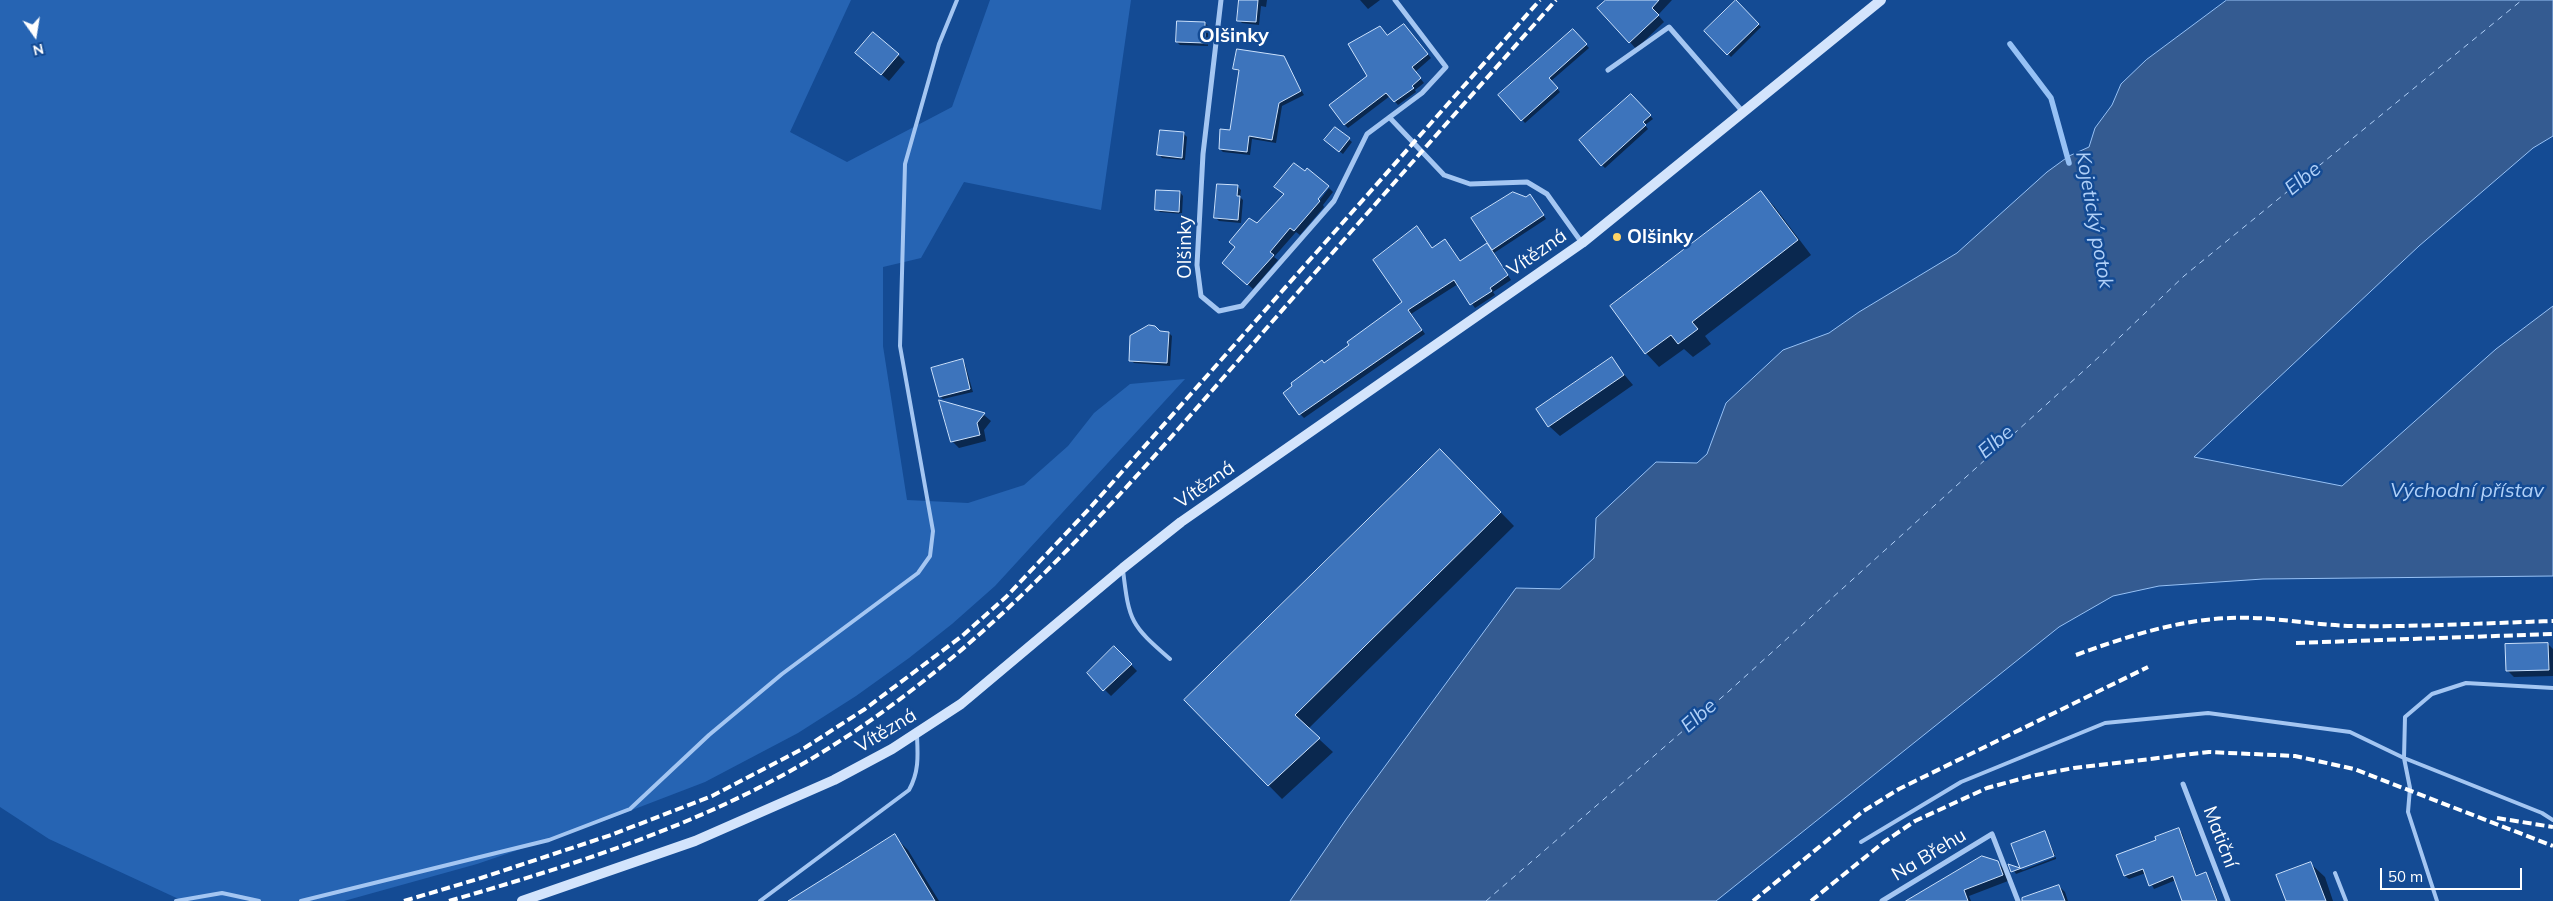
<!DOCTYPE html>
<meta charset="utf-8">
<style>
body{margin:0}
#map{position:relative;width:2553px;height:901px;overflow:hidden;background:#144b94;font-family:Mulish,sans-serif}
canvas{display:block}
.north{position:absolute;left:10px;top:10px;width:50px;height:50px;-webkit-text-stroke:4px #144b94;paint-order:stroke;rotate:167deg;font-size:14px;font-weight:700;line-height:20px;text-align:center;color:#fff}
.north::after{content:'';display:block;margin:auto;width:18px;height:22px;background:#fff;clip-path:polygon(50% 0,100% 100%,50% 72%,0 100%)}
.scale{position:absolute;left:2380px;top:868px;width:142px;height:22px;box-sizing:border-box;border:2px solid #fff;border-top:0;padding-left:6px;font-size:15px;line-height:18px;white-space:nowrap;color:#fff;-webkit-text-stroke:4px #144b94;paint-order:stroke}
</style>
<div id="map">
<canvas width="2553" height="901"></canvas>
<div class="north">N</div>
<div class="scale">50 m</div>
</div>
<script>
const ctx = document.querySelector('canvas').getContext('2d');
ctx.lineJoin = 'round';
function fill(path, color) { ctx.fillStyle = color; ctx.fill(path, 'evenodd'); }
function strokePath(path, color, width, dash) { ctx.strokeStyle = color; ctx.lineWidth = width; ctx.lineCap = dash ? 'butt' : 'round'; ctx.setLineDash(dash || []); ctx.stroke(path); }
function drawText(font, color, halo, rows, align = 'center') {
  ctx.font = font + ' Mulish,sans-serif'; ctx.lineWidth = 5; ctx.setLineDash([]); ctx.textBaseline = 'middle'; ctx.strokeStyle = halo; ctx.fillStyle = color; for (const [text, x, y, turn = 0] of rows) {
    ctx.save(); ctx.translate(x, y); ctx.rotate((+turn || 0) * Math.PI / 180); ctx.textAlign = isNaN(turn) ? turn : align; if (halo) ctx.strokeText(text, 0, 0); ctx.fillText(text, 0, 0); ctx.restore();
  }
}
fill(new Path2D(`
 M 0,0 L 851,0 L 790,132 L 847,162 L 952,107 L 990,0 L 1131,0 L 1101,210 L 964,182 L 921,258 L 883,267 L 883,346 L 907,500 L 968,503 L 1024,485 L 1068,446 L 1094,413 L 1130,384 L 1185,379 L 995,586 L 952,624 L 909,658 L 856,696 L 798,733 L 705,782 L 606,820 L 477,864 L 344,901 L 183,901 L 49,839 L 0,807 Z`), '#2664b3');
const water = new Path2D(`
 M 2227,0 L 2553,0 L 2553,136 L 2533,148 L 2419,246 L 2194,457 L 2342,486 L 2496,349 L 2553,306 L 2553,576 L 2263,579 L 2159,586 L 2113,596 L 2059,627 L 1716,901 L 1290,901 L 1347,818 L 1516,588 L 1560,589 L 1594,558 L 1596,518 L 1656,462 L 1697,463 L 1707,454 L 1726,403 L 1783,350 L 1829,333 L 1859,312 L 1957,253 L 2047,172 L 2069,156 L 2089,147 L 2095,128 L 2112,105 L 2121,84 L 2146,60 Z`);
fill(water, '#345b91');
strokePath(water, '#96c1f5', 1);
fill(new Path2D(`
 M 1240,0 L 1267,0 L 1266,7 L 1261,6 L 1259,25 L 1242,23 L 1239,20 Z
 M 1360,0 L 1380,0 L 1368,9 Z
 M 1608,0 L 1672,0 L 1658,15 L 1664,22 L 1636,49 L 1630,42 Z
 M 1736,2 L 1761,27 L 1731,57 L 1706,31 Z
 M 1205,23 L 1208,26 L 1208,46 L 1180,45 L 1177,42 Z
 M 1407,29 L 1431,58 L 1415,72 L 1424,83 L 1415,90 L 1416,92 L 1398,105 L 1390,96 L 1348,128 L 1344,124 L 1388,37 Z
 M 1573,31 L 1589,48 L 1551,81 L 1560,92 L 1525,123 L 1500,95 Z
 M 898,55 L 905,62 L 889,81 L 864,59 Z
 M 1283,58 L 1304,95 L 1282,106 L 1276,143 L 1252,139 L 1250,155 L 1223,152 L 1220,149 L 1231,131 L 1240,72 L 1235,69 Z
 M 1631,95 L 1653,119 L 1645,125 L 1648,129 L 1605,168 L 1602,165 Z
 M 1335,128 L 1352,142 L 1343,154 L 1329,143 Z
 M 1184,134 L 1187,137 L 1185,160 L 1162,158 L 1159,154 Z
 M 1238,187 L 1241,190 L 1240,197 L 1243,200 L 1241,223 L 1219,221 L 1216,218 Z
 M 1329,188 L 1333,192 L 1323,205 L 1324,207 L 1300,235 L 1296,232 L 1274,257 L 1278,260 L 1253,289 L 1229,267 L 1257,225 L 1314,203 L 1316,205 Z
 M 1180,192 L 1183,196 L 1182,214 L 1160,212 L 1157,209 Z
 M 1760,192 L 1774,206 L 1811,255 L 1705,336 L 1711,344 L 1693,357 L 1684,349 L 1659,367 L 1646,353 Z
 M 1526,199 L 1533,199 L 1546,219 L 1494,253 L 1511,280 L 1493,292 L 1495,295 L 1475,308 L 1458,284 L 1411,314 L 1425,334 L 1304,418 L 1300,414 L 1325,365 L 1404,303 L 1417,227 L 1433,249 L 1445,241 L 1461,262 L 1487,245 L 1492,248 Z
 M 1160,333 L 1169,333 L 1172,336 L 1170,366 L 1134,363 L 1131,360 Z
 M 1611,359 L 1633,385 L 1560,436 L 1549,426 Z
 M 962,361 L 965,364 L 973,392 L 943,399 L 940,396 Z
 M 941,402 L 984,415 L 991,421 L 984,430 L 986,441 L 959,448 L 952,441 Z
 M 1440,450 L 1514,526 L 1308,729 L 1333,752 L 1282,799 L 1185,700 Z
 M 2548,644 L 2553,649 L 2553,676 L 2514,677 L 2507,670 Z
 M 1114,647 L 1137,671 L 1111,696 L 1088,673 Z
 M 2179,830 L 2182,833 L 2197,877 L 2205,874 L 2209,878 L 2218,901 L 2185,901 L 2176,880 L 2154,889 L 2146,873 L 2129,879 L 2125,876 L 2158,841 Z
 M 2045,833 L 2055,855 L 2021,867 Z
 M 894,836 L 908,850 L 939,901 L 806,901 Z
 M 2056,857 L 2056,859 L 2016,874 L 2011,866 L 2023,870 Z
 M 1997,862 L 2004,869 L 2008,881 L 1969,896 L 1971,901 L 1908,901 Z
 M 2311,864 L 2325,877 L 2333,901 L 2287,901 Z
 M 2059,886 L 2065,892 L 2068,901 L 2023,901 Z`), '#0007');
strokePath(new Path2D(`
 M 2010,44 L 2051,98 L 2069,163`), '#96c1f5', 5.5);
strokePath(new Path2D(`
 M 1486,901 L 1728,692 L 2100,356 L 2184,276 L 2522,0`), '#b0d0f8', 1, [6, 5]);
const building = new Path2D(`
 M 1239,0 L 1258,0 L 1256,22 L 1237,21 Z
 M 1606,0 L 1659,0 L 1652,8 L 1659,15 L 1629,43 L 1597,8 Z
 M 1736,0 L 1759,24 L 1727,55 L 1704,31 Z
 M 1177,21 L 1205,22 L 1205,43 L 1176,42 Z
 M 1404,24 L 1428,54 L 1412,67 L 1421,78 L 1412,86 L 1414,88 L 1394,102 L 1386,93 L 1344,125 L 1329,105 L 1367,76 L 1348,44 L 1380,26 L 1387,35 Z
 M 1573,29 L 1587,44 L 1549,78 L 1558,88 L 1521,121 L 1498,95 Z
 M 873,32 L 899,54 L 881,75 L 855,53 Z
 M 1237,49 L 1284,56 L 1301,91 L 1279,103 L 1272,140 L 1249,136 L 1247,152 L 1219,149 L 1220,129 L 1230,130 L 1239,70 L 1233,69 Z
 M 1631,94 L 1651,115 L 1643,122 L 1646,125 L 1601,166 L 1579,140 Z
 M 1335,127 L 1350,138 L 1339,152 L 1324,140 Z
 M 1160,130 L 1184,132 L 1182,158 L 1157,155 Z
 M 1294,163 L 1305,171 L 1307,168 L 1329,186 L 1318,199 L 1320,201 L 1294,231 L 1290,228 L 1270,252 L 1274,255 L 1247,285 L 1222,263 L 1235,247 L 1229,242 L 1249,218 L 1257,223 L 1284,194 L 1274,187 Z
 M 1217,184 L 1238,185 L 1237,196 L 1240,196 L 1238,220 L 1214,218 Z
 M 1156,190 L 1180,191 L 1179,212 L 1155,210 Z
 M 1761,191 L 1798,240 L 1692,322 L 1698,329 L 1678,344 L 1671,335 L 1645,354 L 1610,306 Z
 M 1513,192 L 1526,197 L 1530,194 L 1544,215 L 1492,250 L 1471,218 Z
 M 1417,226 L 1432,248 L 1445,239 L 1460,261 L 1487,243 L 1508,275 L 1490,288 L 1492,291 L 1470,305 L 1454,280 L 1408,310 L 1422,330 L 1299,415 L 1283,393 L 1292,386 L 1291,383 L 1322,360 L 1324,363 L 1349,345 L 1347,342 L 1402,302 L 1373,260 Z
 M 1149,325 L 1155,326 L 1160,331 L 1169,332 L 1167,363 L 1129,361 L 1130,336 Z
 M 1612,357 L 1624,375 L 1548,427 L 1536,409 Z
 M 963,359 L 970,389 L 939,397 L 931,368 Z
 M 939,400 L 985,413 L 977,423 L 980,435 L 951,442 Z
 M 1440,449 L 1501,512 L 1295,715 L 1320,738 L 1268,786 L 1184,700 Z
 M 2548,643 L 2549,670 L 2506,671 L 2505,644 Z
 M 1114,646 L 1132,664 L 1103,691 L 1087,673 Z
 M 2179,828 L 2196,876 L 2206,872 L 2217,901 L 2182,901 L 2173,876 L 2149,886 L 2143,869 L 2124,876 L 2116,855 L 2156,840 L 2155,837 Z
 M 2045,831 L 2054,856 L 2011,872 L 2008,864 L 2020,868 L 2011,844 Z
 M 895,834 L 935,901 L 788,901 L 844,866 Z
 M 1982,856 L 1998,861 L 2003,875 L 1964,890 L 1968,901 L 1906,901 Z
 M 2311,862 L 2326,901 L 2286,901 L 2276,875 Z
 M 2059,885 L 2065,901 L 2022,901 L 2022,898 Z`);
fill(building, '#3d74bc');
strokePath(building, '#cbe1fc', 1);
strokePath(new Path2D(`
 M 1123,570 C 1129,622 1131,625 1170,659
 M 1861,842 L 1961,782 L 2105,723 L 2208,713 L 2350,732 L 2404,758 L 2405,717 L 2432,694 L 2466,683 L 2553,688
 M 2335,873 L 2346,901
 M 176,901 L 222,893 L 259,901
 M 301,901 L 549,840 L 630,809 L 709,735 L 782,674 L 918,573 L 930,556 L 933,531 L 900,346 L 905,164 L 939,44 L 957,0
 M 760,901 L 909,790 C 919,772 918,756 917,736
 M 2437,901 L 2408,812 L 2410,788 L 2404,758 L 2542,813 L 2553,820`), '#a4c6f2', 4);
strokePath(new Path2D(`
 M 1221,0 L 1203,154 L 1197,265 L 1201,296 L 1219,311 L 1242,306 L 1334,201 L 1367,134 L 1422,93 L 1446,67 L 1395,0
 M 1608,70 L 1669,27 L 1743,112
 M 1390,118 L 1444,175 L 1470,184 L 1527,182 L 1547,194 L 1582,243
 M 2183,784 L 2228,901
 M 1882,901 L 1992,834 L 2018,901`), '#a4c6f2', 5);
strokePath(new Path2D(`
 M 522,901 L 695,841 L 834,780 L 892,749 L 961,704 L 1123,568 L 1181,522 L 1582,243 L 1881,0`), '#d3e4fc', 10);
strokePath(new Path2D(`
 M 2296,643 L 2553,634
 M 2076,655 C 2125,637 2177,620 2230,618 C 2271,616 2311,625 2352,626 C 2419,627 2486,623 2553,621
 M 2497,818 L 2553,827
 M 404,901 L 481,878 L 611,835 L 712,796 L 806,747 L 865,709 L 962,636 L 1006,597 L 1089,509 L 1540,0
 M 449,901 C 574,865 704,824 816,756 C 992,649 1117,499 1251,346 C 1352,230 1454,115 1556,0
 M 1753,901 L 1862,812 L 1899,789 L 2148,667
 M 1811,901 L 1884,842 L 1915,821 L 1987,788 L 2031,776 L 2074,768 L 2209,752 L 2295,756 L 2354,769 L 2553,846`), '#fff', 4, [9, 4]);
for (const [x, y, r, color] of [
 [1617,237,5,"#ffd465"]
]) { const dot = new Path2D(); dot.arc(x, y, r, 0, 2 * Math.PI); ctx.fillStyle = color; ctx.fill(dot); strokePath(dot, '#144b94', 2); }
drawText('bold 19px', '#fff', '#144b94', [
 ["Olšinky",1627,237]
], 'left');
drawText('19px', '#fff', '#144b94', [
 ["Olšinky",1185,247,-90],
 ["Vítězná",1537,253,-35],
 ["Vítězná",1205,485,-35],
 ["Vítězná",886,731,-31],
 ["Matiční",2220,837,69],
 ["Na Břehu",1929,855,-31]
]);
drawText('bold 20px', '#fff', '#144b94', [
 ["Olšinky",1234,36]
]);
drawText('italic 20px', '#b0d0f8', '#144b94', [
 ["Elbe",2303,179,-39],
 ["Kojetický potok",2094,220,80],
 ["Elbe",1996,442,-40],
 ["Východní přístav",2467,491],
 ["Elbe",1699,716,-41]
]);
</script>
